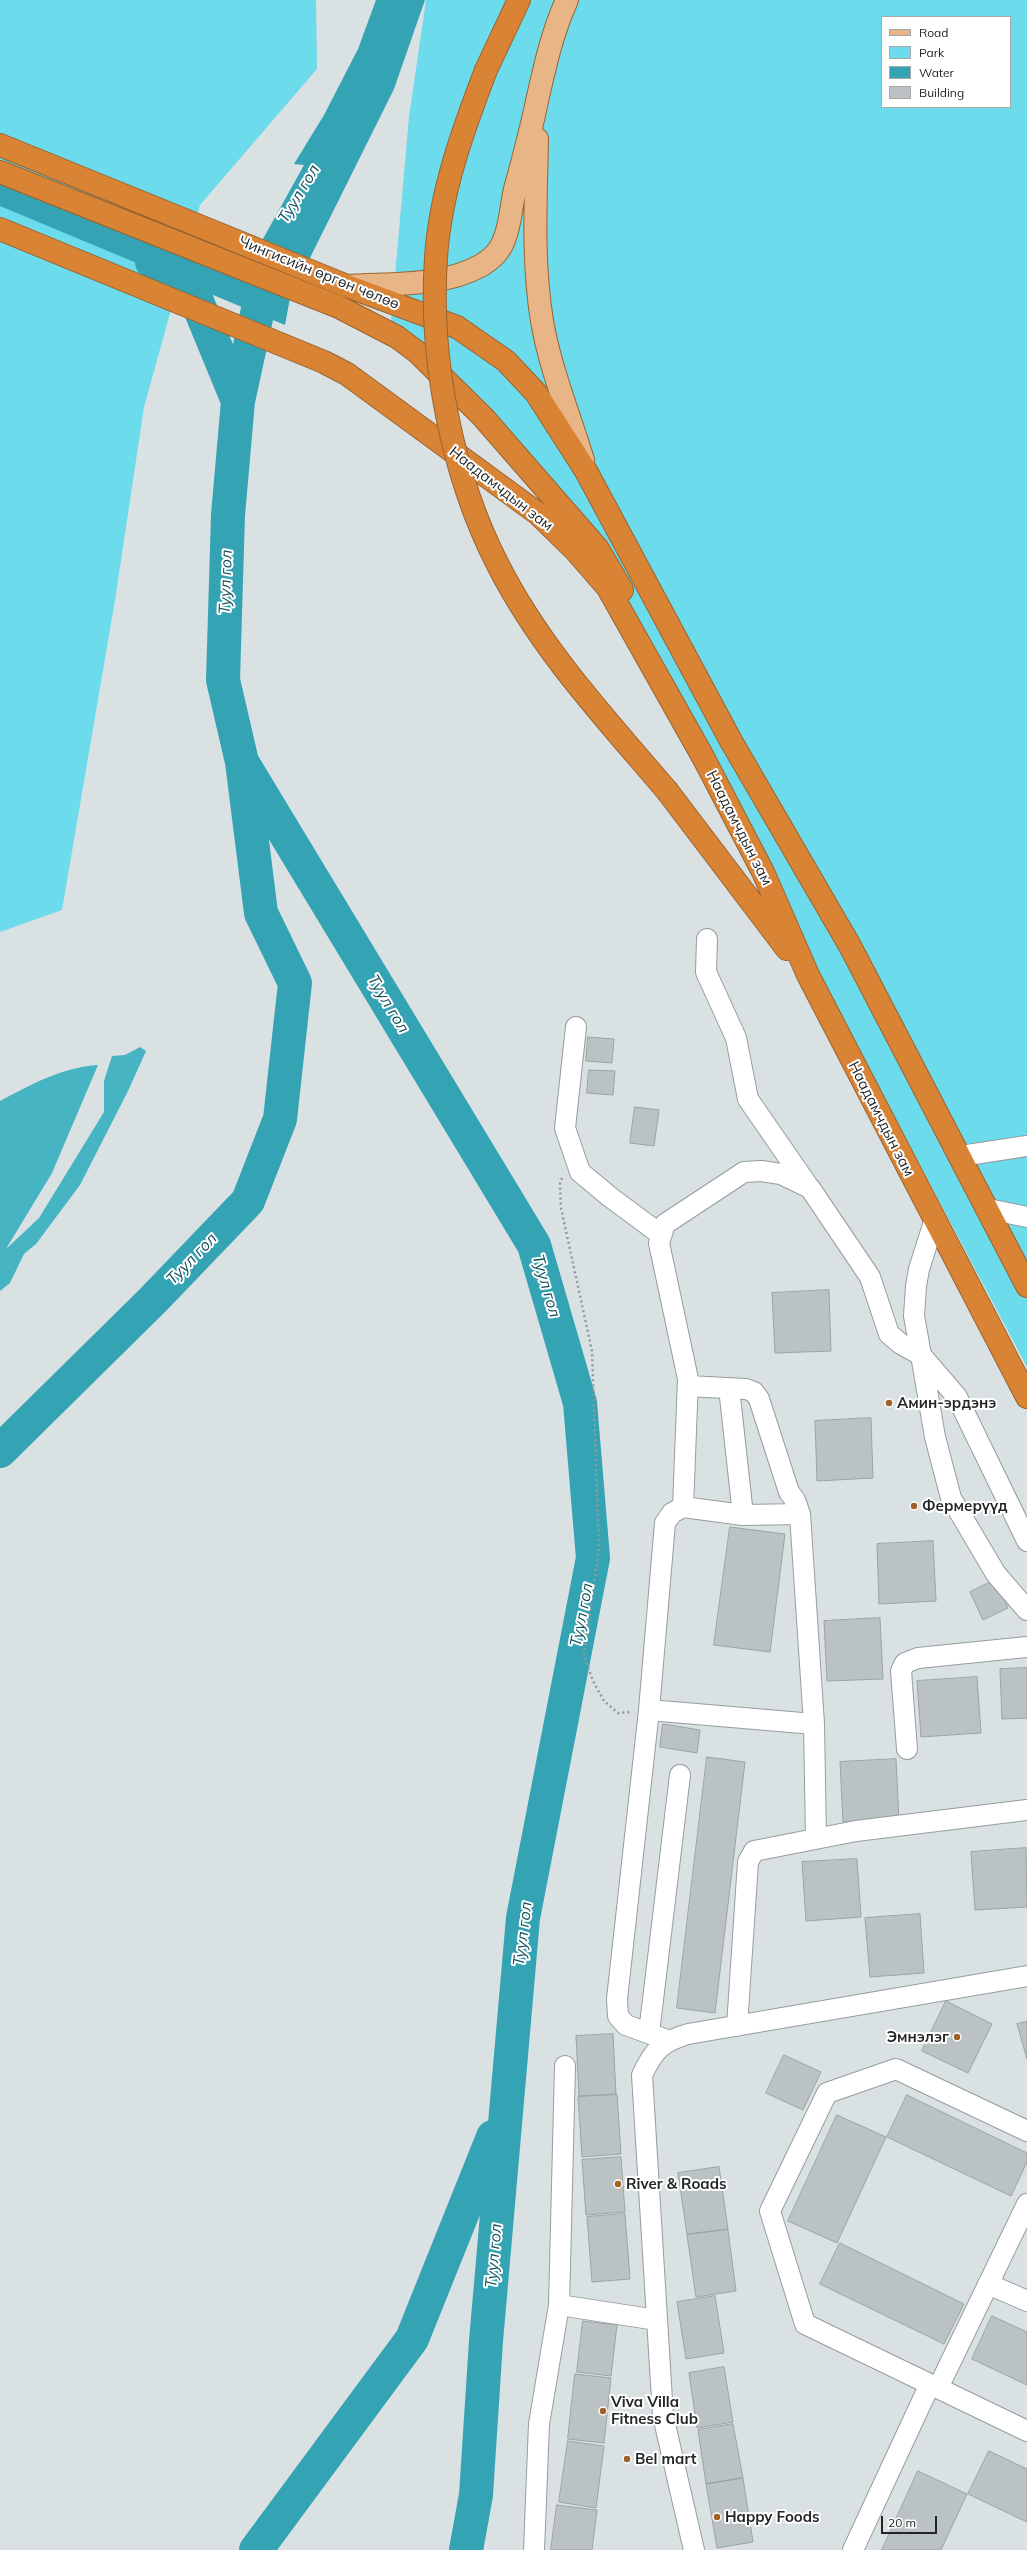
<!DOCTYPE html>
<meta charset="utf-8">
<style>
body{margin:0}
#map{position:relative;width:1027px;height:2550px;overflow:hidden;background:#d9e1e2;font-family:Mulish,sans-serif}
canvas{display:block}
.legend{position:absolute;left:881px;top:16px;width:130px;height:92px;box-sizing:border-box;background:#fff;border:1px solid #a7a8a9;margin:0;padding:5px 7px;list-style:none;font-size:12px;color:#232627}
.legend li{display:flex;align-items:center;gap:8px;height:20px}
.legend b{width:20px;border:1px solid #a7a8a9}
.scale{position:absolute;left:881px;top:2516px;width:56px;height:18px;box-sizing:border-box;border:2px solid #232627;border-top:0;padding-left:5px;font-size:12px;line-height:14px;white-space:nowrap;color:#232627;-webkit-text-stroke:3px #fff;paint-order:stroke}
</style>
<div id="map">
<canvas width="1027" height="2550"></canvas>
<ul class="legend">
<li><b style="height:5px;background:#e8b586"></b>Road</li>
<li><b style="height:11px;background:#6cdbec"></b>Park</li>
<li><b style="height:11px;background:#34a4b4"></b>Water</li>
<li><b style="height:11px;background:#bac2c3"></b>Building</li>
</ul>
<div class="scale">20 m</div>
</div>
<script>
const ctx = document.querySelector('canvas').getContext('2d');
ctx.lineJoin = 'round';
function fill(path, color) { ctx.fillStyle = color; ctx.fill(path, 'evenodd'); }
function strokePath(path, color, width, dash) { ctx.strokeStyle = color; ctx.lineWidth = width; ctx.lineCap = dash ? 'butt' : 'round'; ctx.setLineDash(dash || []); ctx.stroke(path); }
function drawText(font, color, halo, rows, align = 'center') {
  ctx.font = font + ' Mulish,sans-serif'; ctx.lineWidth = 4; ctx.setLineDash([]); ctx.textBaseline = 'middle'; ctx.strokeStyle = halo; ctx.fillStyle = color; for (const [text, x, y, turn = 0] of rows) {
    ctx.save(); ctx.translate(x, y); ctx.rotate((+turn || 0) * Math.PI / 180); ctx.textAlign = isNaN(turn) ? turn : align; if (halo) ctx.strokeText(text, 0, 0); ctx.fillText(text, 0, 0); ctx.restore();
  }
}
fill(new Path2D(`
 M 0,0 L 316,0 L 317,69 L 200,205 L 144,407 L 115,600 L 62,910 L 0,932 Z
 M 426,0 L 1027,0 L 1027,1367 L 571,506 L 431,350 L 391,321 L 409,117 ZM 882,17 L 1010,17 L 1010,107 L 882,107 Z`), '#6cdbec');
fill(new Path2D(`
 M 140,1047 L 146,1051 L 128,1091 L 80,1185 L 36,1244 L 24,1254 L 10,1283 L 0,1291 L 0,1101 C 30,1085 63,1067 98,1065 L 52,1173 L 6,1249 L 39,1218 L 104,1112 L 104,1081 L 112,1056 L 125,1055 Z`), '#47b4c3');
fill(new Path2D(`
 M 376,0 L 425,0 L 394,89 L 290,298 L 285,325 L 0,206 L 0,166 L 244,273 L 304,165 L 294,164 L 324,115 L 358,49 Z`), '#34a4b4');
strokePath(new Path2D(`
 M 238,401 L 267,268
 M 242,762 L 534,1245 L 580,1403 L 593,1558 L 523,1918 L 486,2341 L 476,2495 L 466,2550
 M 0,1451 L 153,1300 L 248,1201 L 280,1119 L 295,983 L 261,913 L 242,762 L 223,680 L 228,515 L 238,401 L 189,282 L 152,262
 M 256,2550 L 412,2339 L 493,2137`), '#34a4b4', 34);
const building = new Path2D(`
 M 588,1037 L 614,1039 L 612,1063 L 586,1061 Z
 M 589,1070 L 615,1071 L 613,1095 L 587,1093 Z
 M 635,1107 L 659,1110 L 654,1146 L 630,1143 Z
 M 829,1290 L 831,1351 L 775,1353 L 772,1293 Z
 M 871,1418 L 873,1478 L 817,1481 L 815,1421 Z
 M 730,1527 L 785,1534 L 770,1652 L 714,1645 Z
 M 933,1541 L 936,1601 L 879,1604 L 877,1544 Z
 M 995,1580 L 1008,1608 L 983,1620 L 970,1592 Z
 M 880,1618 L 883,1679 L 827,1681 L 824,1621 Z
 M 1027,1668 L 1027,1718 L 1002,1719 L 1000,1669 Z
 M 977,1677 L 981,1733 L 921,1737 L 917,1681 Z
 M 663,1724 L 700,1730 L 697,1753 L 660,1747 Z
 M 707,1757 L 745,1762 L 715,2013 L 677,2008 Z
 M 896,1759 L 899,1820 L 843,1822 L 840,1762 Z
 M 1026,1848 L 1027,1907 L 975,1910 L 971,1852 Z
 M 857,1859 L 861,1917 L 806,1921 L 802,1862 Z
 M 920,1914 L 924,1973 L 870,1977 L 865,1918 Z
 M 946,2001 L 992,2024 L 968,2073 L 922,2051 Z
 M 1027,2022 L 1027,2059 L 1017,2024 Z
 M 613,2034 L 616,2094 L 579,2096 L 576,2036 Z
 M 784,2055 L 821,2072 L 803,2110 L 766,2093 Z
 M 617,2095 L 621,2154 L 582,2157 L 578,2097 Z
 M 907,2095 L 1027,2153 L 1027,2162 L 1011,2196 L 887,2137 Z
 M 837,2115 L 886,2137 L 837,2243 L 788,2221 Z
 M 621,2157 L 625,2212 L 586,2215 L 582,2160 Z
 M 719,2167 L 728,2229 L 687,2234 L 678,2173 Z
 M 625,2214 L 630,2279 L 592,2282 L 587,2217 Z
 M 728,2230 L 736,2291 L 696,2297 L 687,2235 Z
 M 840,2243 L 964,2304 L 944,2344 L 820,2284 Z
 M 715,2296 L 724,2353 L 686,2359 L 677,2302 Z
 M 992,2316 L 1027,2332 L 1027,2385 L 972,2359 Z
 M 583,2321 L 617,2325 L 611,2376 L 577,2372 Z
 M 724,2367 L 733,2422 L 697,2428 L 689,2373 Z
 M 575,2374 L 611,2378 L 604,2443 L 568,2439 Z
 M 733,2424 L 743,2478 L 706,2484 L 698,2430 Z
 M 568,2441 L 604,2446 L 596,2508 L 559,2502 Z
 M 989,2451 L 1027,2469 L 1027,2522 L 968,2494 Z
 M 918,2471 L 967,2494 L 941,2550 L 882,2550 Z
 M 743,2478 L 753,2542 L 717,2548 L 706,2484 Z
 M 557,2505 L 597,2510 L 592,2550 L 551,2550 Z`);
fill(building, '#bac2c3');
strokePath(building, '#9ba3a4', 1);
const minor = new Path2D(`
 M 707,939 L 706,972 L 736,1038 L 748,1099 L 808,1186
 M 576,1027 L 565,1128 L 580,1172 L 610,1197 L 660,1234
 M 961,1156 L 1027,1146
 M 988,1209 L 1027,1217
 M 934,1222 L 919,1269 L 916,1286 L 914,1316 L 921,1355 L 957,1397 L 1027,1541
 M 688,1386 L 746,1389 L 754,1392 L 759,1399 L 789,1492 L 795,1500 L 800,1514 L 814,1724 L 816,1839
 M 729,1388 L 743,1515
 M 683,1507 L 688,1379 L 659,1243 L 665,1224 L 744,1172 L 761,1171 L 781,1174 L 810,1188 L 870,1277 L 889,1334 L 901,1344 L 921,1355 L 935,1437 L 951,1498 L 996,1574 L 1027,1610
 M 800,1514 L 743,1515 L 683,1507 L 672,1513 L 665,1523 L 649,1710 L 814,1724
 M 649,1710 L 617,1999 L 618,2016 L 626,2025 L 667,2040
 M 907,1749 L 901,1671 L 905,1663 L 918,1658 L 1027,1647
 M 737,2026 L 748,1862 L 754,1851 L 856,1831 L 1027,1810
 M 649,2033 L 680,1775
 M 1027,2131 L 896,2069 L 827,2093 L 770,2211 L 805,2324 L 1027,2431
 M 988,2284 L 1027,2301
 M 559,2305 L 565,2066
 M 938,2388 L 1027,2204
 M 534,2550 L 539,2424 L 559,2305 L 657,2320
 M 694,2550 L 663,2416 L 642,2075 C 654,2050 661,2042 688,2034 L 1027,1976
 M 853,2550 L 930,2384`);
const major = new Path2D(`
 M 537,139 C 536,200 532,260 542,321 C 550,368 569,414 583,460
 M 347,286 C 390,283 442,287 480,266 C 491,260 500,251 504,240 C 511,223 511,206 515,189 C 523,160 531,131 537,101 C 545,66 552,33 567,0`);
const highway = new Path2D(`
 M 486,70 L 519,0
 M 0,145 L 347,286 L 457,327 L 506,361 L 536,393 L 586,471 L 731,741 L 850,946 L 1027,1286
 M 0,172 L 339,307 L 397,337 L 417,352 L 483,417 L 598,549 L 622,590
 M 0,229 L 324,362 L 347,374 L 537,513 L 575,550 L 608,588 L 703,757 L 763,872 L 808,975 L 1027,1397
 M 668,792 L 787,949`);
strokePath(minor, '#969d9f', 22);
strokePath(major, '#996330', 24);
strokePath(highway, '#996330', 24);
strokePath(new Path2D(`
 M 562,1178 L 560,1184 L 561,1208 L 592,1351 L 599,1548 L 584,1656 L 593,1681 L 604,1701 L 618,1713 L 630,1712`), '#93999a', 2.5, [2, 3]);
strokePath(minor, '#fff', 20);
strokePath(major, '#e8b586', 22);
strokePath(highway, '#d98435', 22);
const highwayBridge = new Path2D(`
 M 486,70 C 463,130 440,193 436,258 C 429,358 452,476 498,565 C 541,650 607,720 668,792`);
strokePath(highwayBridge, '#996330', 24, []);
strokePath(highwayBridge, '#d98435', 22);
for (const [x, y, r, color] of [
 [889,1403,4,"#a06128"],
 [914,1506,4,"#a06128"],
 [957,2037,4,"#a06128"],
 [618,2184,4,"#a06128"],
 [603,2411,4,"#a06128"],
 [627,2459,4,"#a06128"],
 [717,2517,4,"#a06128"]
]) { const dot = new Path2D(); dot.arc(x, y, r, 0, 2 * Math.PI); ctx.fillStyle = color; ctx.fill(dot); strokePath(dot, '#fff', 1.5); }
drawText('15px', '#232627', '#fff', [
 ["Чингисийн өргөн чөлөө",319,273,22],
 ["Наадамчдын зам",501,489,38],
 ["Наадамчдын зам",739,828,63],
 ["Наадамчдын зам",881,1119,63]
]);
drawText('bold 15px', '#232627', '#fff', [
 ["Амин-эрдэнэ",897,1403],
 ["Фермерүүд",922,1506],
 ["Эмнэлэг",949,2037,"right"],
 ["River & Roads",626,2184],
 ["Viva Villa",611,2402],
 ["Fitness Club",611,2419],
 ["Bel mart",635,2459],
 ["Happy Foods",725,2517]
], 'left');
drawText('italic 16px', '#14525b', '#fff', [
 ["Туул гол",299,194,-59],
 ["Туул гол",226,582,-88],
 ["Туул гол",388,1004,59],
 ["Туул гол",192,1259,-46],
 ["Туул гол",546,1286,74],
 ["Туул гол",582,1615,-79],
 ["Туул гол",523,1934,-83],
 ["Туул гол",494,2256,-85]
]);
</script>
